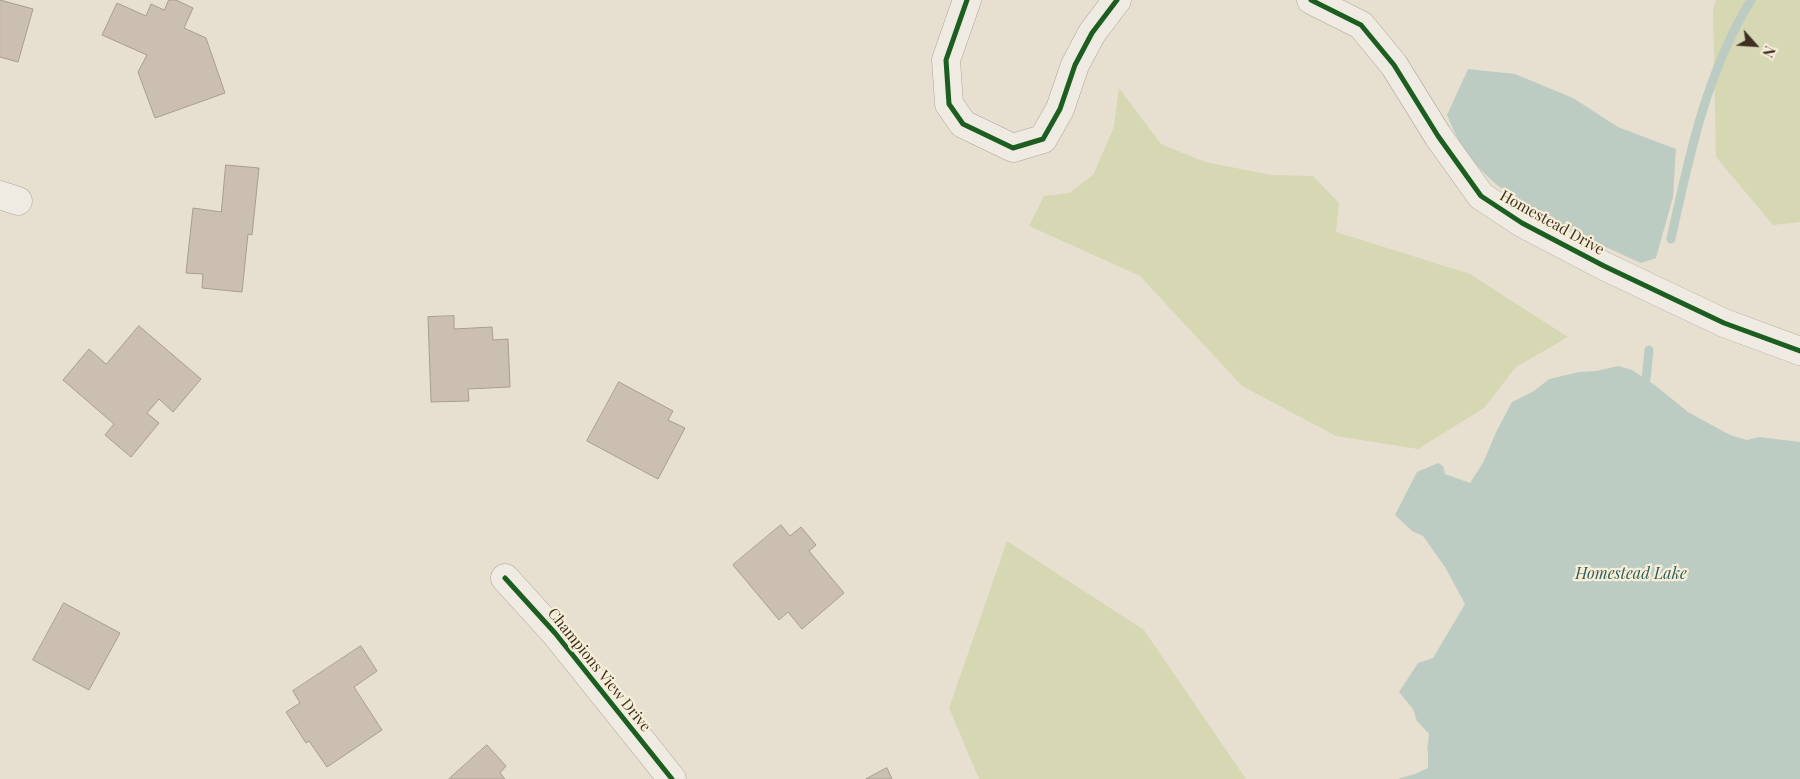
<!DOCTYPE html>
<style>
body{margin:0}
#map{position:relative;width:1800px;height:779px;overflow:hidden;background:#e7e0d1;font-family:"Playfair Display",serif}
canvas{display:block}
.north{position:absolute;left:1730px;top:20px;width:50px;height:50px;-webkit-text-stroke:4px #f7eed8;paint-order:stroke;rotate:116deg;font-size:14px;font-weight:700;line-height:20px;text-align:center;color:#3d2e20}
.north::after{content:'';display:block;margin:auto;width:18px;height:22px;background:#3d2e20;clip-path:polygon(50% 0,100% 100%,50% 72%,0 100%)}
</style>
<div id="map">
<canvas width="1800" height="779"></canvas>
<div class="north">N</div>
</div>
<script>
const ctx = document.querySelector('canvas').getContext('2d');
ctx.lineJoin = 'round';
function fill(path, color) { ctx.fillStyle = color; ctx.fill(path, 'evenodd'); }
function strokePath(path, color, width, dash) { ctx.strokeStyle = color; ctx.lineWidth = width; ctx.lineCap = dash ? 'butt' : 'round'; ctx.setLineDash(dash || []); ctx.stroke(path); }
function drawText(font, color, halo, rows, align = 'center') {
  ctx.font = font + ' "Playfair Display",serif'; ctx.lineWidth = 4.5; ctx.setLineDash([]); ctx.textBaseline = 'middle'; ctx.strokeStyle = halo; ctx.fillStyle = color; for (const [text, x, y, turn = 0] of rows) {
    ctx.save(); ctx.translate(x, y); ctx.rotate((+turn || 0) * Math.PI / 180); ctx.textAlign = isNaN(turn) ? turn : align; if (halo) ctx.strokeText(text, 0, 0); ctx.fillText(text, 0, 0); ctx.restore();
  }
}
fill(new Path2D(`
 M 1716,0 L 1800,0 L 1800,222 L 1773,225 L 1716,157 L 1713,9 Z
 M 1119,88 L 1161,144 L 1205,162 L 1272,175 L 1313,176 L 1339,203 L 1336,232 L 1470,274 L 1568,337 L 1516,367 L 1484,408 L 1418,449 L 1336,436 L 1242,386 L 1140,276 L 1029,226 L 1044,196 L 1069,193 L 1093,175 L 1114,127 Z
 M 1007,541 L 1144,630 L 1246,779 L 979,779 L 949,708 Z`), '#d6d7b3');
fill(new Path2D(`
 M 1468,69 L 1515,74 L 1573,98 L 1618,127 L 1676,149 L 1673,197 L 1656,258 L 1641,263 C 1577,233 1499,205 1460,143 C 1455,134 1451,124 1447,115 Z
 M 1618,366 L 1632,370 L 1656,386 L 1688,412 L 1730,435 L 1747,440 L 1759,437 L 1800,442 L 1800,779 L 1397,779 L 1415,774 L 1428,768 L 1428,750 L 1427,752 L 1429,734 L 1417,721 L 1413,709 L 1399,692 L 1418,663 L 1433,658 L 1465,604 L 1445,567 L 1423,536 L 1412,531 L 1395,515 L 1417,472 L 1438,463 L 1443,466 L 1445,474 L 1470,483 L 1484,461 L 1496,432 L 1512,402 L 1534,391 L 1549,379 L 1579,372 L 1596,371 Z`), '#bcccc2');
strokePath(new Path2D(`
 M 1671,239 C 1689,157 1706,73 1751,0
 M 1646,379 L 1649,350`), '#bcccc2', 9);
const building = new Path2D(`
 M 0,0 L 33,9 L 18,62 L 0,57 Z
 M 169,0 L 176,0 L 193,8 L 184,28 L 206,38 L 225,93 L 155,118 L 138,72 L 147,55 L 102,35 L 117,3 L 146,16 L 151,4 L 164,10 Z
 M 226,165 L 259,168 L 252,235 L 248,234 L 242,292 L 202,288 L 203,274 L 186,273 L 193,208 L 221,212 Z
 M 454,316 L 454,329 L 492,327 L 493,340 L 508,339 L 510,387 L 468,389 L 469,401 L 431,402 L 428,317 Z
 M 139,326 L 201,379 L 173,412 L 159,399 L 147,413 L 159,423 L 131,457 L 105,435 L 114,424 L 63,380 L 89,349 L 106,364 Z
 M 619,382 L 673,411 L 668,420 L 685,428 L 658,479 L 587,441 Z
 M 781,525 L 790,536 L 801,527 L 816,545 L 809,551 L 844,593 L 802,629 L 788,612 L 779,620 L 733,565 Z
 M 64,603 L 120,633 L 89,690 L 33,660 Z
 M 361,646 L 377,671 L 354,687 L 382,730 L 327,767 L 309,741 L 306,743 L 286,712 L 300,703 L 293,691 Z
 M 487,745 L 506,766 L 500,773 L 505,779 L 449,779 Z
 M 887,768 L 892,779 L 866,779 Z`);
fill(building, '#cbbfb2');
strokePath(building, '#a89c90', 1);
const minor = new Path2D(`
 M 967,0 L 946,60 L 949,104 L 963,124 L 1013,148 L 1043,139 L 1060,109 L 1075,65 L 1092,33 L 1117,0
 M 1311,0 L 1361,25 L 1394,65 L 1438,136 L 1481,196 L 1522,223 L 1604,266 L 1724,323 L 1800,351
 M 0,195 L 18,201
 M 505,578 L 555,633 L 672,779`);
strokePath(minor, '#ada599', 29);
strokePath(minor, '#efebe3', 28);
strokePath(new Path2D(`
 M 967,0 L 946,60 L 949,104 L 963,124 L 1013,148 L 1043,139 L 1060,109 L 1075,65 L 1092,33 L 1117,0
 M 1311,0 L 1361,25 L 1394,65 L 1438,136 L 1481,196 L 1522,223 L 1604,266 L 1724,323 L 1800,351
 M 505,578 L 555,633 L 672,779`), '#1b5e20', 5);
drawText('15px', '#3d2e20', '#f7eed8', [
 ["Homestead Drive",1552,223,29],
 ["Champions View Drive",599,670,51]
]);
drawText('italic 16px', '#2f5d5a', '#f7eed8', [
 ["Homestead Lake",1631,574]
]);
</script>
